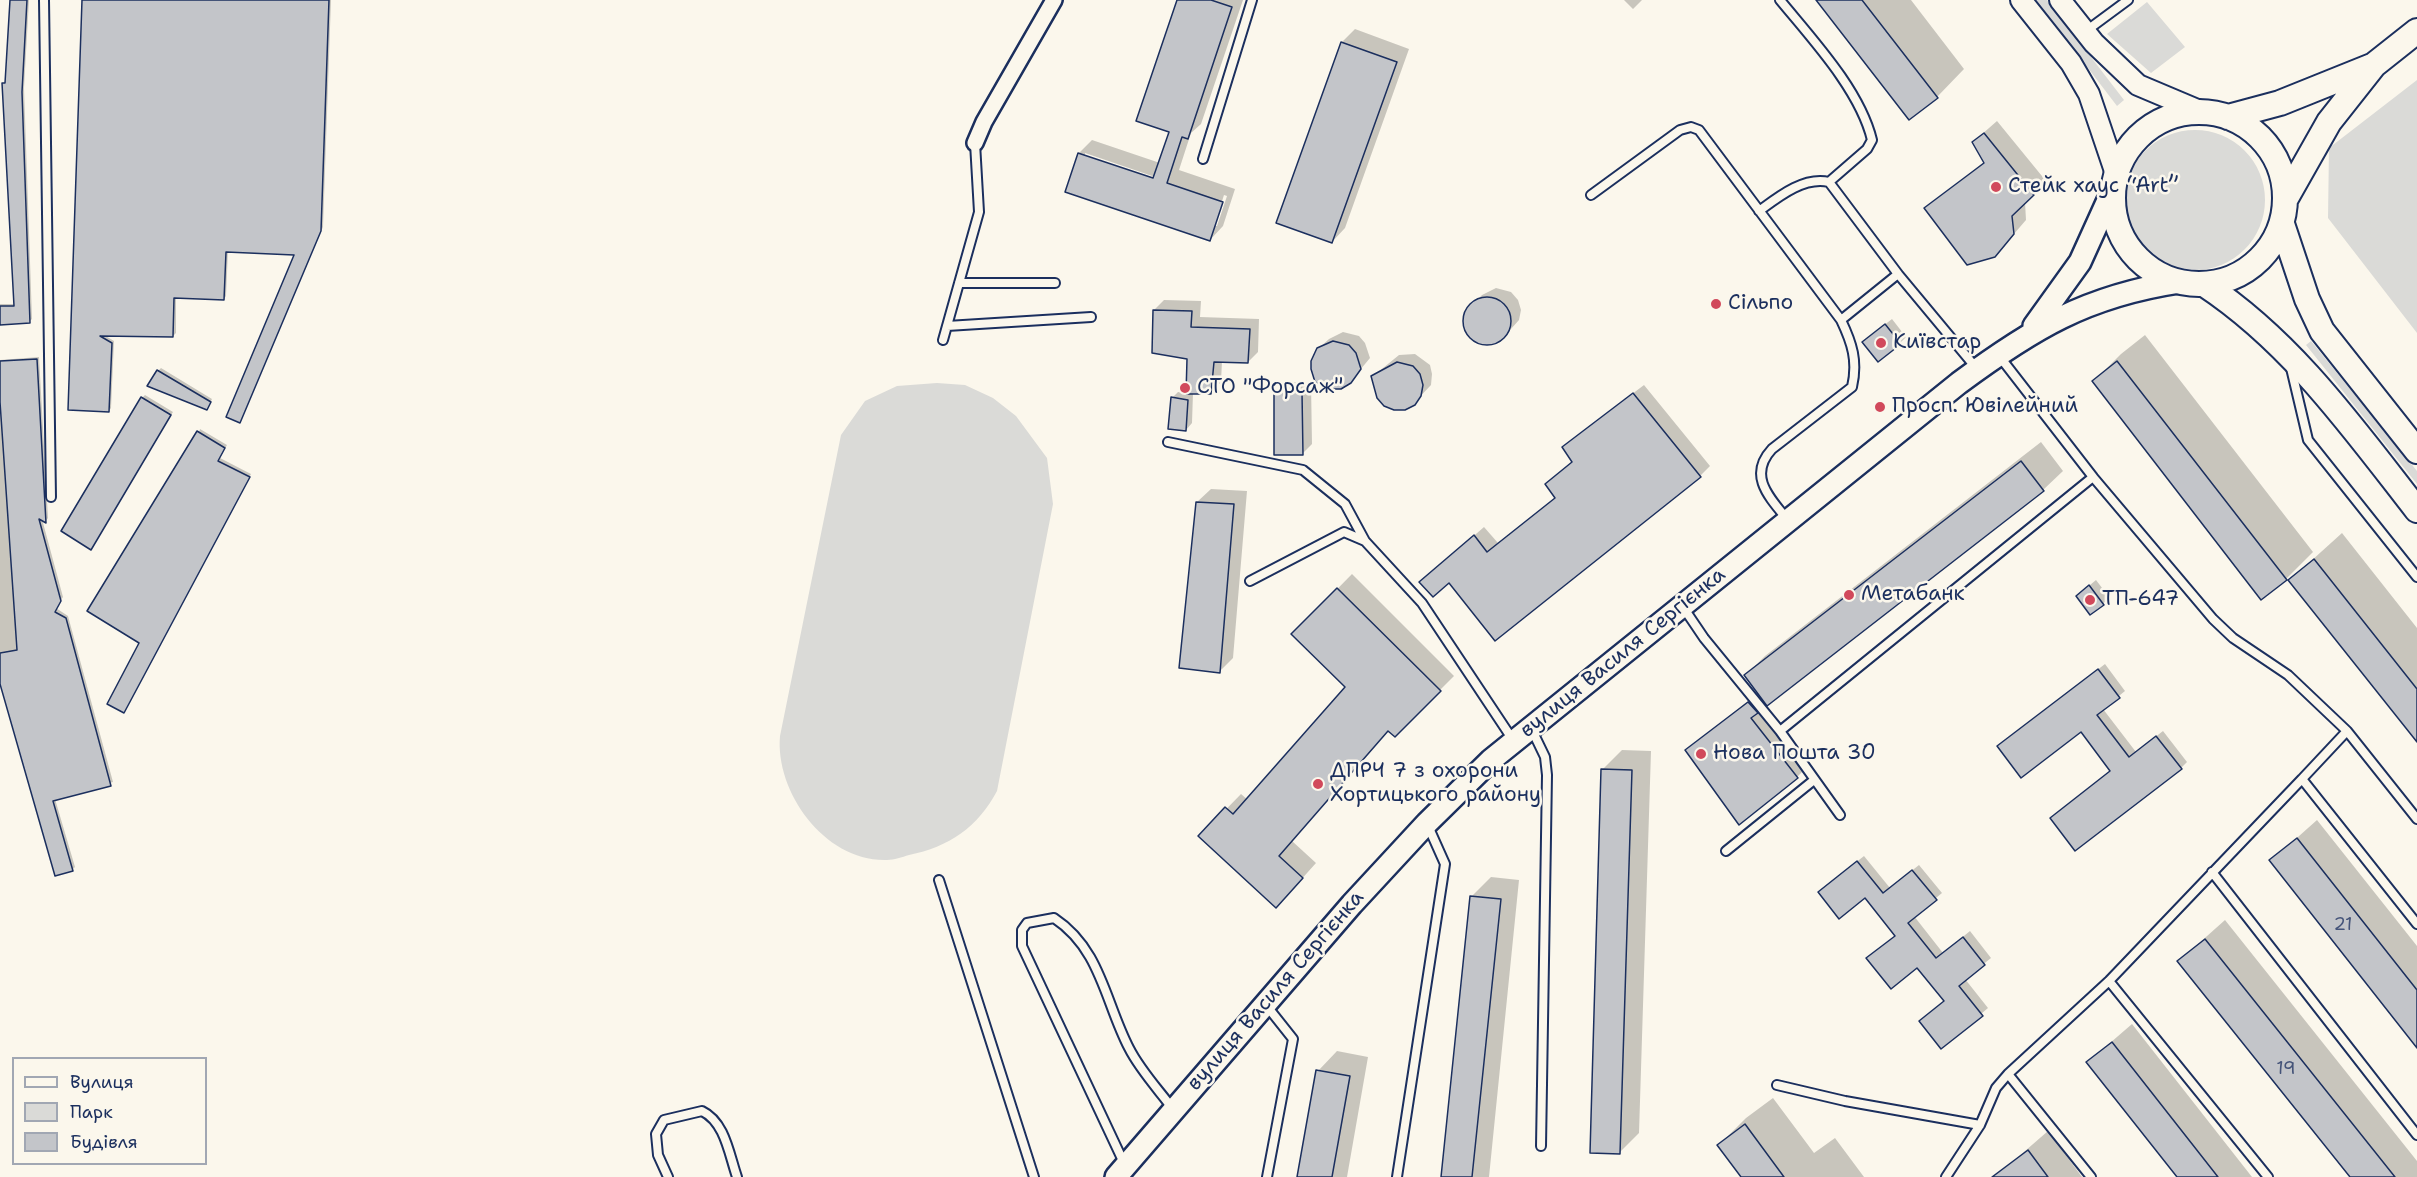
<!DOCTYPE html>
<meta charset="utf-8">
<style>
body{margin:0}
#map{position:relative;width:2417px;height:1177px;overflow:hidden;background:#fbf7ec;font-family:"Shantell Sans",sans-serif}
canvas{display:block}
.legend{position:absolute;left:12px;top:1057px;width:195px;height:108px;box-sizing:border-box;background:#fbf7ec;border:2px solid #a1a7b3;margin:0;padding:8px 10px;list-style:none;font-size:18px;color:#1b2f5e}
.legend li{display:flex;align-items:center;gap:12px;height:30px}
.legend b{width:30px;border:2px solid #a1a7b3}
</style>
<div id="map">
<canvas width="2417" height="1177"></canvas>
<ul class="legend">
<li><b style="height:8px;background:#fbf7ec"></b>Вулиця</li>
<li><b style="height:16px;background:#dadad7"></b>Парк</li>
<li><b style="height:16px;background:#c3c5c9"></b>Будівля</li>
</ul>
</div>
<script>
const ctx = document.querySelector('canvas').getContext('2d');
ctx.lineJoin = 'round';
function fill(path, color) { ctx.fillStyle = color; ctx.fill(path, 'evenodd'); }
function strokePath(path, color, width, dash) { ctx.strokeStyle = color; ctx.lineWidth = width; ctx.lineCap = dash ? 'butt' : 'round'; ctx.setLineDash(dash || []); ctx.stroke(path); }
function drawText(font, color, halo, rows, align = 'center') {
  ctx.font = font + ' "Shantell Sans",sans-serif'; ctx.lineWidth = 5; ctx.setLineDash([]); ctx.textBaseline = 'middle'; ctx.strokeStyle = halo; ctx.fillStyle = color; for (const [text, x, y, turn = 0] of rows) {
    ctx.save(); ctx.translate(x, y); ctx.rotate((+turn || 0) * Math.PI / 180); ctx.textAlign = isNaN(turn) ? turn : align; if (halo) ctx.strokeText(text, 0, 0); ctx.fillText(text, 0, 0); ctx.restore();
  }
}
fill(new Path2D(`
 M 2036,0 L 2047,0 L 2124,100 L 2117,106 Z
 M 2147,2 L 2185,47 L 2151,73 L 2107,34 Z
 M 2417,80 L 2417,333 L 2328,218 L 2329,148 Z
 M2125 200a70 70 0 1 1 140 0a70 70 0 1 1-140 0Z
 M 2311,341 L 2417,471 L 2417,484 L 2306,345 Z
 M 937,383 L 965,385 L 993,398 L 1016,416 L 1047,458 L 1053,504 L 997,791 C 978,827 949,847 909,855 C 902,857 894,860 887,860 C 825,862 775,792 780,736 L 841,435 L 865,401 L 897,386 Z`), '#dadad7');
fill(new Path2D(`
 M 11,0 L 29,0 L 24,88 L 32,319 L 29,322 L 0,323 L 0,304 L 16,304 L 3,84 L 6,81 Z
 M 84,0 L 331,0 L 323,227 L 240,421 L 296,253 L 228,250 L 226,296 L 224,299 L 176,297 L 176,333 L 173,336 L 104,335 L 114,341 L 111,408 L 109,411 L 69,409 Z
 M 1179,0 L 1243,0 L 1201,124 L 1191,133 L 1179,170 L 1235,189 L 1223,226 L 1210,240 L 1079,153 L 1092,140 L 1160,163 L 1171,131 ZM 1085,153 L 1161,179 L 1160,182 L 1085,157 ZM 1224,195 L 1227,196 L 1217,226 L 1214,226 Z
 M 1624,0 L 1642,0 L 1633,9 Z
 M 1818,0 L 1911,0 L 1964,69 L 1937,97 L 1910,118 Z
 M 1355,29 L 1409,49 L 1345,228 L 1332,242 L 1342,42 Z
 M 1997,121 L 2046,181 L 2025,202 L 2026,220 L 1995,256 L 1926,209 L 1985,161 L 1973,142 Z
 M 1496,288 L 1511,292 L 1518,300 L 1521,310 L 1519,320 L 1502,339 L 1493,344 L 1483,344 L 1474,340 L 1465,325 L 1467,311 L 1482,295 Z
 M 1164,300 L 1201,301 L 1200,317 L 1259,319 L 1258,352 L 1248,362 L 1222,361 L 1221,382 L 1211,392 L 1193,393 L 1192,423 L 1186,430 L 1172,398 L 1178,392 L 1188,393 L 1189,358 L 1154,310 Z
 M 1892,319 L 1906,337 L 1900,343 L 1870,336 Z
 M 1343,332 L 1359,336 L 1365,343 L 1370,358 L 1350,382 L 1318,349 L 1329,339 Z
 M 2145,335 L 2313,552 L 2286,579 L 2094,381 L 2121,354 Z
 M 1415,354 L 1430,365 L 1432,374 L 1431,385 L 1414,403 L 1372,377 L 1399,355 Z
 M 39,357 L 48,518 L 46,521 L 42,519 L 63,597 L 56,608 L 68,616 L 113,782 L 55,799 L 75,867 L 72,870 L 0,678 L 0,360 Z
 M 161,368 L 212,399 L 209,405 L 207,408 L 158,371 Z
 M 1285,382 L 1311,383 L 1312,444 L 1303,453 L 1275,392 Z
 M 1644,385 L 1710,466 L 1700,476 L 1495,639 L 1450,581 L 1421,582 L 1484,527 L 1498,543 L 1556,497 L 1547,484 L 1573,461 L 1574,438 Z
 M 145,395 L 173,412 L 94,545 L 142,398 Z
 M 200,429 L 227,445 L 220,458 L 251,474 L 124,712 Z
 M 2041,442 L 2063,471 L 2043,490 L 1764,705 L 1810,764 L 1797,777 L 1687,750 L 1759,692 L 1746,675 L 1765,656 Z
 M 1211,489 L 1247,491 L 1233,658 L 1220,671 L 1197,502 Z
 M 2342,533 L 2417,628 L 2417,740 L 2290,580 Z
 M 1352,574 L 1454,676 L 1395,735 L 1389,729 L 1292,841 L 1316,863 L 1290,892 L 1200,836 L 1241,794 L 1248,800 L 1347,687 L 1293,634 Z
 M 2096,580 L 2109,597 L 2103,604 L 2084,590 Z
 M 2105,664 L 2125,691 L 2103,709 L 2136,752 L 2163,731 L 2187,762 L 2181,768 L 2052,818 L 2111,770 L 2081,730 L 2006,740 Z
 M 1622,750 L 1651,751 L 1639,1133 L 1620,1152 L 1603,769 Z
 M 2317,820 L 2417,946 L 2417,1046 L 2271,861 Z
 M 1864,856 L 1890,888 L 1919,865 L 1942,893 L 1914,916 L 1943,953 L 1970,931 L 1991,958 L 1965,979 L 1988,1008 L 1942,1047 L 1945,1001 L 1917,966 L 1875,952 L 1896,935 L 1865,896 L 1826,886 Z
 M 1491,877 L 1519,880 L 1489,1177 L 1443,1177 L 1471,897 Z
 M 2225,920 L 2417,1161 L 2417,1177 L 2352,1177 L 2179,961 Z
 M 2132,1024 L 2252,1177 L 2178,1177 L 2088,1062 Z
 M 1337,1051 L 1368,1057 L 1347,1177 L 1299,1177 L 1318,1071 Z
 M 1773,1098 L 1814,1153 L 1835,1138 L 1864,1177 L 1742,1177 L 1719,1145 L 1746,1118 Z
 M 2048,1131 L 2082,1177 L 2007,1177 L 2002,1171 Z`), '#0003');
const building = new Path2D(`
 M 10,0 L 27,0 L 22,92 L 30,323 L 0,325 L 0,306 L 14,306 L 2,83 L 5,83 Z
 M 82,0 L 329,0 L 321,231 L 240,423 L 226,417 L 294,255 L 226,252 L 224,300 L 174,298 L 173,337 L 100,336 L 112,343 L 109,412 L 68,410 Z
 M 1177,0 L 1211,0 L 1232,7 L 1188,139 L 1182,137 L 1167,183 L 1223,202 L 1210,241 L 1065,192 L 1078,153 L 1153,178 L 1169,132 L 1136,121 Z
 M 1816,0 L 1862,0 L 1938,98 L 1909,120 Z
 M 1341,42 L 1397,62 L 1332,243 L 1276,223 Z
 M 1984,133 L 2034,195 L 2012,216 L 2014,234 L 1995,257 L 1967,265 L 1924,208 L 1984,163 L 1972,142 Z
 M1463 321a24 24 0 1 1 48 0a24 24 0 1 1-48 0Z
 M 1153,310 L 1192,311 L 1191,327 L 1250,329 L 1248,363 L 1214,362 L 1211,394 L 1186,394 L 1187,359 L 1152,353 Z
 M 1885,324 L 1901,344 L 1878,362 L 1862,342 Z
 M 1333,341 L 1349,345 L 1356,353 L 1361,369 L 1351,383 L 1341,389 L 1330,389 L 1315,382 L 1311,369 L 1311,361 L 1317,348 Z
 M 37,359 L 46,523 L 39,519 L 61,601 L 55,612 L 66,618 L 111,786 L 53,801 L 73,871 L 55,876 L 0,684 L 0,653 L 17,650 L 0,402 L 0,361 Z
 M 2117,361 L 2287,580 L 2261,600 L 2092,381 Z
 M 1397,362 L 1413,366 L 1420,374 L 1423,385 L 1421,396 L 1415,405 L 1405,410 L 1394,410 L 1384,406 L 1377,398 L 1371,376 Z
 M 157,370 L 211,402 L 207,410 L 147,386 Z
 M 1274,391 L 1302,392 L 1303,455 L 1274,455 Z
 M 1633,393 L 1701,477 L 1495,641 L 1449,583 L 1433,597 L 1419,582 L 1474,535 L 1487,552 L 1555,498 L 1545,484 L 1572,462 L 1562,447 Z
 M 141,397 L 171,415 L 91,550 L 61,531 Z
 M 1171,397 L 1188,400 L 1186,431 L 1168,429 Z
 M 197,431 L 225,448 L 218,461 L 250,477 L 124,713 L 107,704 L 139,643 L 87,611 Z
 M 2021,461 L 2044,491 L 1767,706 L 1744,675 Z
 M 1196,502 L 1234,504 L 1220,673 L 1179,668 Z
 M 2314,559 L 2417,689 L 2417,742 L 2288,580 Z
 M 2089,585 L 2104,605 L 2090,615 L 2076,596 Z
 M 1337,588 L 1441,691 L 1395,737 L 1388,731 L 1279,856 L 1303,878 L 1276,908 L 1198,836 L 1225,807 L 1233,814 L 1345,687 L 1291,634 Z
 M 2098,669 L 2120,698 L 2097,715 L 2129,757 L 2156,736 L 2182,769 L 2075,851 L 2050,818 L 2110,771 L 2081,732 L 2021,778 L 1997,746 Z
 M 1748,702 L 1758,713 L 1751,718 L 1798,778 L 1739,825 L 1685,750 Z
 M 1601,769 L 1632,770 L 1620,1154 L 1590,1153 Z
 M 2297,838 L 2417,990 L 2417,1048 L 2269,860 Z
 M 1857,861 L 1883,893 L 1912,870 L 1937,900 L 1908,923 L 1936,958 L 1963,937 L 1985,965 L 1959,986 L 1983,1016 L 1941,1049 L 1919,1021 L 1944,1001 L 1917,968 L 1891,989 L 1866,958 L 1895,936 L 1865,898 L 1839,919 L 1818,892 Z
 M 1470,896 L 1501,899 L 1472,1177 L 1441,1177 Z
 M 2205,939 L 2395,1177 L 2350,1177 L 2177,961 Z
 M 2112,1042 L 2218,1177 L 2177,1177 L 2086,1062 Z
 M 1316,1070 L 1350,1076 L 1332,1177 L 1297,1177 Z
 M 1745,1124 L 1784,1177 L 1741,1177 L 1717,1145 Z
 M 2028,1150 L 2048,1177 L 1992,1177 Z`);
fill(building, '#c3c5c9');
strokePath(building, '#1b2f5e', 1.5);
const service = new Path2D(`
 M 44,0 L 51,497
 M 1780,0 C 1812,39 1860,90 1872,140 L 1867,149 L 1829,182 L 1898,274
 M 2086,31 L 2128,0
 M 1203,159 L 1252,0
 M 1591,195 L 1680,130 L 1691,127 L 1699,130 L 1841,320 C 1852,343 1858,361 1852,387 L 1772,449 C 1748,475 1768,496 1787,519
 M 1759,211 C 1778,197 1804,176 1829,182
 M 959,283 L 1055,283
 M 1841,320 L 1898,274 L 1977,369
 M 947,326 L 1091,317
 M 943,340 L 979,212 L 975,143
 M 2000,357 L 2093,477
 M 2291,368 L 2308,440 L 2417,577
 M 1168,442 L 1303,470 L 1345,504 L 1365,541
 M 1250,581 L 1344,532 L 1365,541 L 1422,603 L 1513,740
 M 1683,607 L 1704,638 L 1780,731 L 2093,477 L 2213,619 L 2233,638 L 2288,675 L 2347,731
 M 1531,728 L 1545,757 L 1547,775 L 1541,1146
 M 1780,731 L 1840,815
 M 2417,819 L 2347,731 L 2302,779 L 2417,924
 M 1726,851 L 1814,780
 M 2212,872 L 2417,1135
 M 939,880 L 1034,1177
 M 2109,981 L 2268,1177
 M 1266,1005 L 1293,1039 L 1267,1177
 M 2008,1074 L 2091,1177
 M 1777,1085 L 1845,1101 L 1980,1125
 M 1124,1163 L 1022,946 L 1022,930 L 1027,923 L 1054,918 C 1101,949 1105,1002 1129,1048 C 1140,1070 1158,1089 1173,1109
 M 668,1177 L 658,1155 L 656,1134 L 664,1120 L 702,1111 C 725,1122 729,1154 737,1177
 M 1397,1177 L 1445,864 L 1428,826
 M 1946,1177 L 1980,1125 L 1996,1088 L 2008,1074 L 2109,981 L 2302,779`);
const minor = new Path2D(`
 M 975,143 L 984,122 L 1054,0`);
const tertiary = new Path2D(`
 M 2021,0 L 2071,63 L 2089,94 L 2116,174
 M 2060,0 L 2094,43 L 2138,85 L 2202,112`);
const secondary = new Path2D(`
 M 2034,326 L 2080,262 L 2114,187
 M 1116,1177 L 1352,904 L 1427,823 L 1491,760 L 1959,383 C 2032,329 2086,296 2179,282`);
const primary = new Path2D(`
 M2113 198a86 86 0 1 1 172 0a86 86 0 1 1-172 0Z
 M 2228,117 L 2280,103 L 2372,66
 M 2286,198 L 2329,122 L 2374,65 L 2417,31
 M 2282,224 L 2307,299 L 2322,331 L 2417,451
 M 2204,284 C 2292,342 2353,428 2417,510`);
strokePath(service, '#1b2f5e', 12);
strokePath(minor, '#1b2f5e', 20);
strokePath(tertiary, '#1b2f5e', 24);
strokePath(secondary, '#1b2f5e', 26);
strokePath(primary, '#1b2f5e', 28);
strokePath(service, '#fbf7ec', 8);
strokePath(minor, '#fbf7ec', 15);
strokePath(tertiary, '#fbf7ec', 20);
strokePath(secondary, '#fbf7ec', 21);
strokePath(primary, '#fbf7ec', 24);
for (const [x, y, r, color] of [
 [1996,187,6,"#d1495b"],
 [1716,304,6,"#d1495b"],
 [1881,343,6,"#d1495b"],
 [1185,388,6,"#d1495b"],
 [1880,407,6,"#d1495b"],
 [1849,595,6,"#d1495b"],
 [2090,600,6,"#d1495b"],
 [1701,754,6,"#d1495b"],
 [1318,784,6,"#d1495b"]
]) { const dot = new Path2D(); dot.arc(x, y, r, 0, 2 * Math.PI); ctx.fillStyle = color; ctx.fill(dot); strokePath(dot, '#fbf7ec', 2); }
drawText('18px', '#455479', null, [
 ["21",2343,925],
 ["19",2286,1069]
]);
drawText('21px', '#1b2f5e', '#fbf7ec', [
 ["Стейк хаус “Art”",2008,187],
 ["Сільпо",1728,304],
 ["Київстар",1893,343],
 ["СТО \"Форсаж\"",1197,388],
 ["Просп. Ювілейний",1892,407],
 ["Метабанк",1861,595],
 ["ТП-647",2102,600],
 ["Нова Пошта 30",1713,754],
 ["ДПРЧ 7 з охорони",1330,772],
 ["Хортицького району",1330,796]
], 'left');
drawText('21px', '#1b2f5e', '#fbf7ec', [
 ["вулиця Василя Сергієнка",1623,653,-39],
 ["вулиця Василя Сергієнка",1276,991,-49]
]);
</script>
